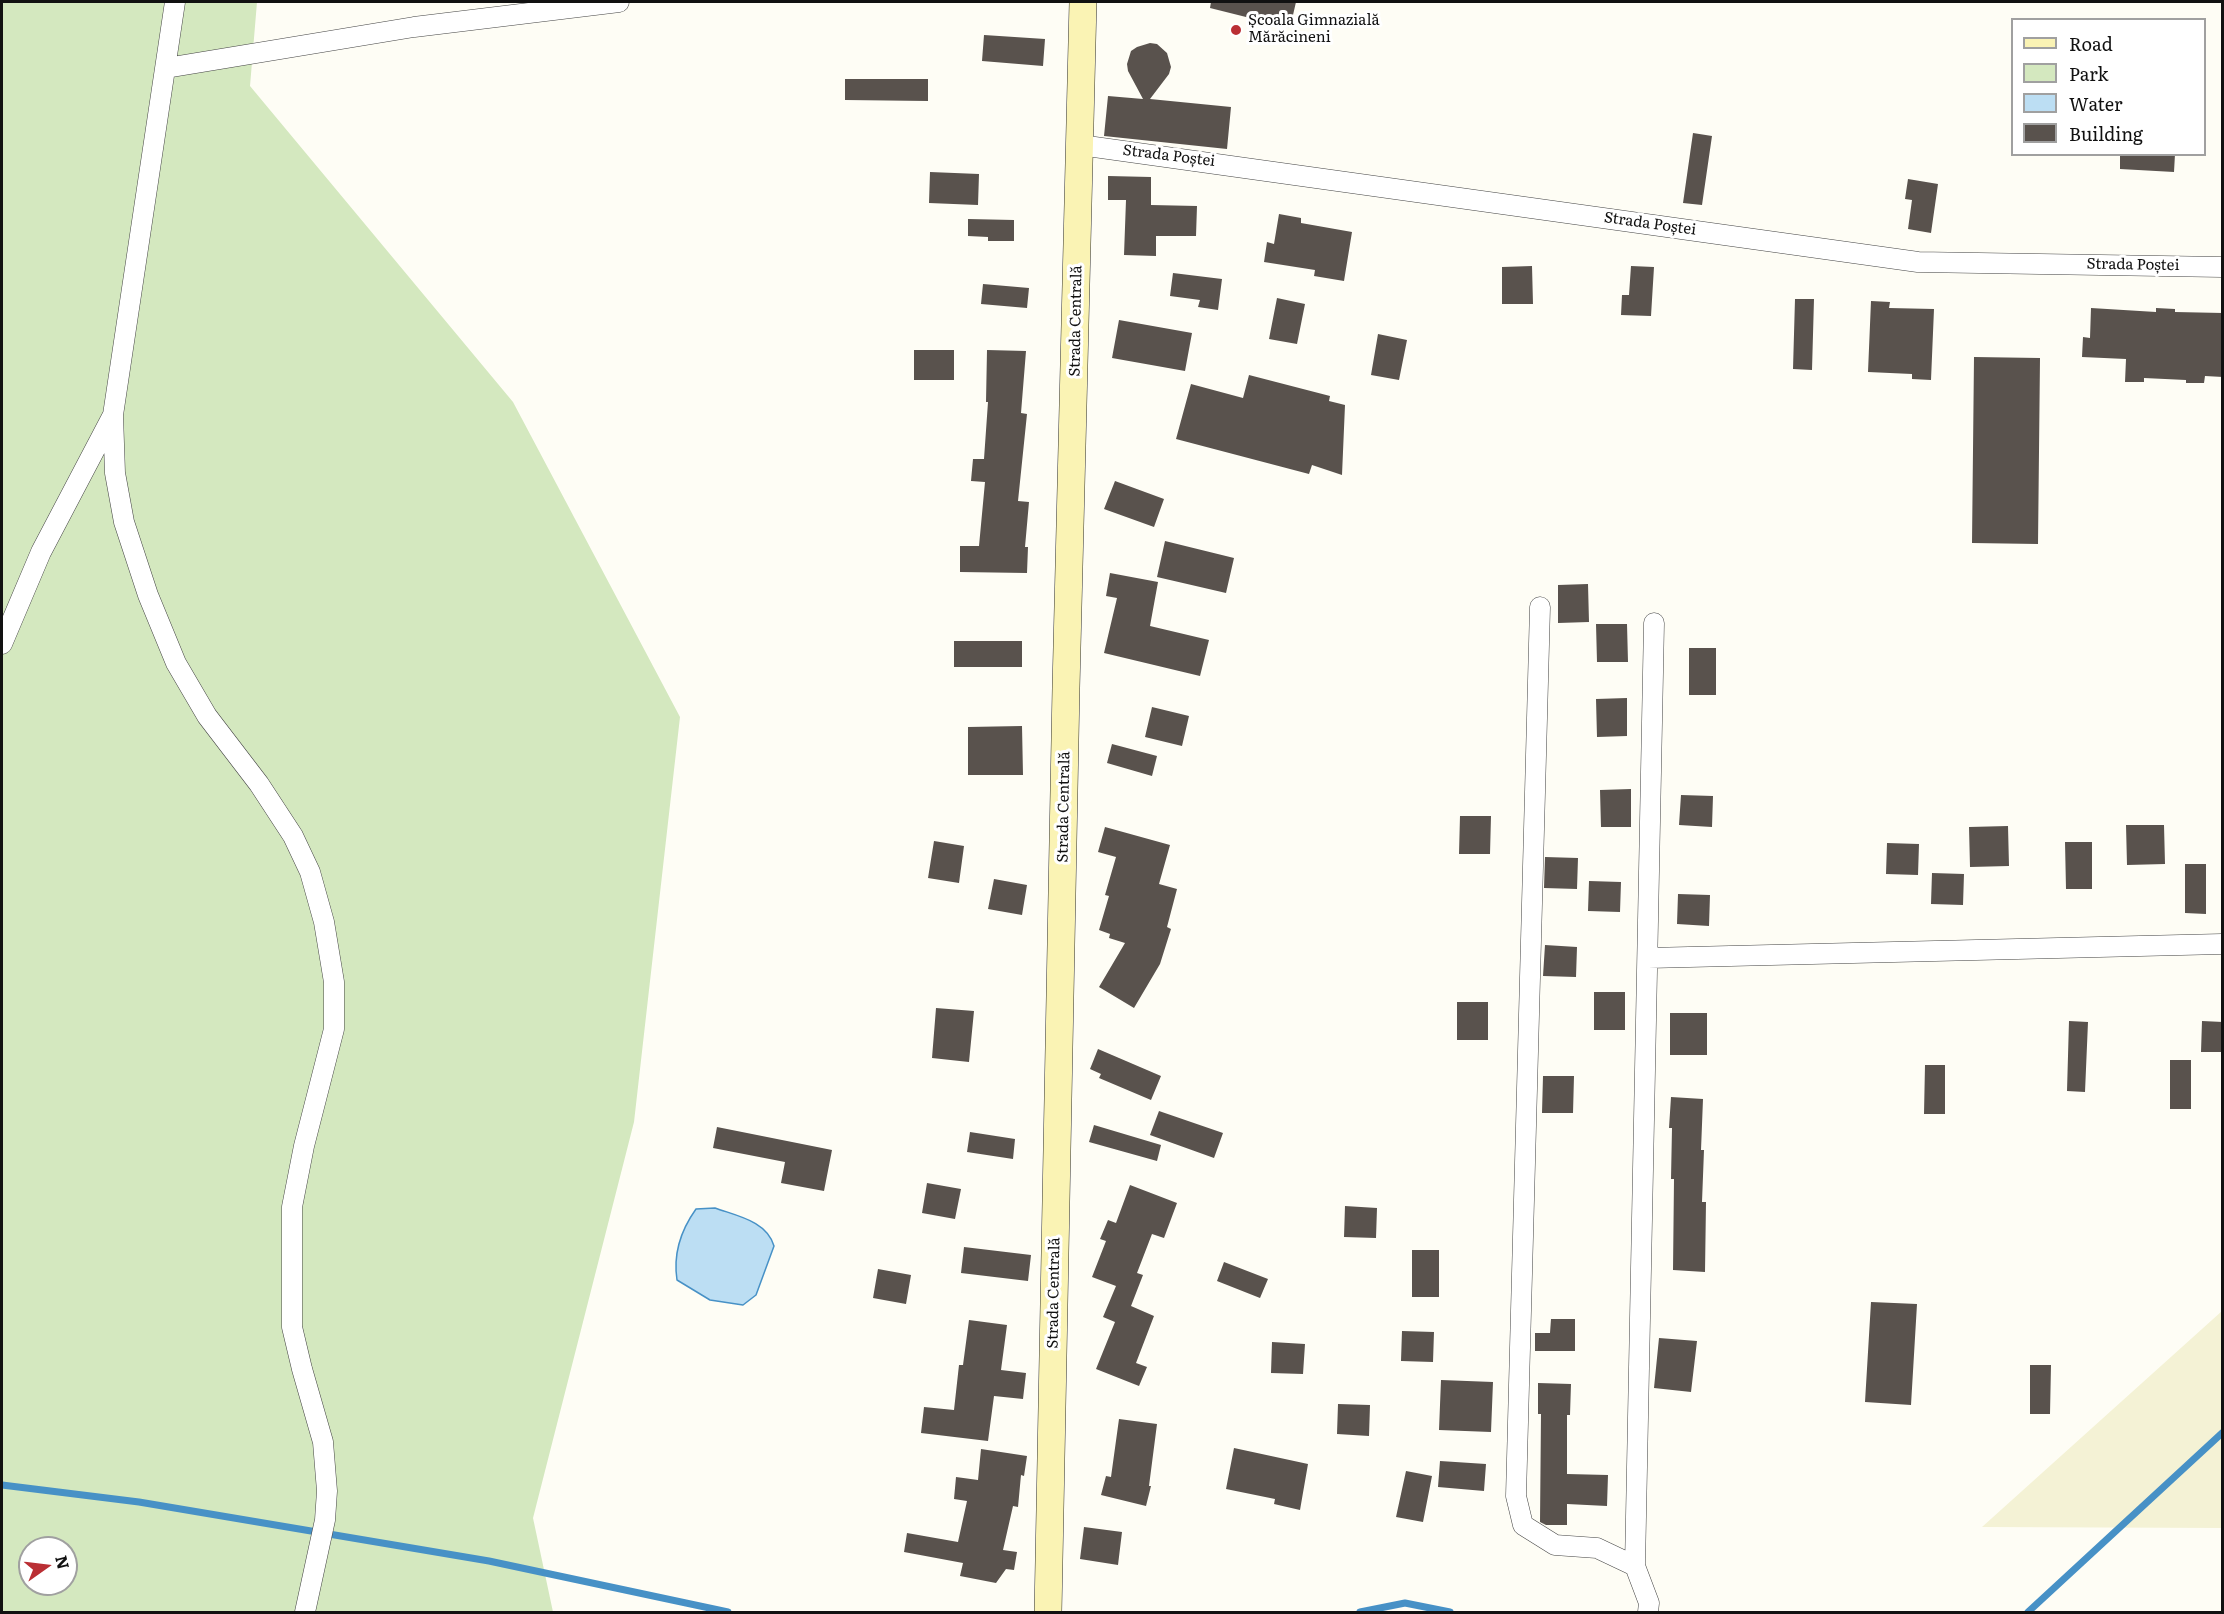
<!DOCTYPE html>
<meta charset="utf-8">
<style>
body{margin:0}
#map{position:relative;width:2224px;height:1614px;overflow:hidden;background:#fefdf5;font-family:Literata,serif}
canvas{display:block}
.frame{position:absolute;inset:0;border:3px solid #111;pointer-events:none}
.legend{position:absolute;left:2011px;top:18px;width:195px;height:138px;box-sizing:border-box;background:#fff;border:2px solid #a0a0a0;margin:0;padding:8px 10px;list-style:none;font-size:18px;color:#111}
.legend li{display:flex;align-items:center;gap:12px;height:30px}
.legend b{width:30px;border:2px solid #a0a0a0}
.north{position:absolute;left:18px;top:1536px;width:60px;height:60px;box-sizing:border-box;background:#fff;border:2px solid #a0a0a0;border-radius:50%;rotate:76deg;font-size:16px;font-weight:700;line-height:24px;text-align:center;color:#111}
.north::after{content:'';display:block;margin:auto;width:21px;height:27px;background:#ba2f34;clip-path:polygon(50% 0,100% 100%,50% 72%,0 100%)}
</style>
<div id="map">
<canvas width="2224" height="1614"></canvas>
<div class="frame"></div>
<ul class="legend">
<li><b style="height:8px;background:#faf3b4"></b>Road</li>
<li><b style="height:16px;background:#d4e8bf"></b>Park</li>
<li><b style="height:16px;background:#bcdef3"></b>Water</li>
<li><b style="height:16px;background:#59524d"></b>Building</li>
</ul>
<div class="north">N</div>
</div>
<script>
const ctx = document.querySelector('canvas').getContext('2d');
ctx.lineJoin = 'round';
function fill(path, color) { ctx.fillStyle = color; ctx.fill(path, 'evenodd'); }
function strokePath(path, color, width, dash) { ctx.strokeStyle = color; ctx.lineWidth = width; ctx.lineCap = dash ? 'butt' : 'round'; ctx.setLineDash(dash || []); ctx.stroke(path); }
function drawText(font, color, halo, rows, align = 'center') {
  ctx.font = font + ' Literata,serif'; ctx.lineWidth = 6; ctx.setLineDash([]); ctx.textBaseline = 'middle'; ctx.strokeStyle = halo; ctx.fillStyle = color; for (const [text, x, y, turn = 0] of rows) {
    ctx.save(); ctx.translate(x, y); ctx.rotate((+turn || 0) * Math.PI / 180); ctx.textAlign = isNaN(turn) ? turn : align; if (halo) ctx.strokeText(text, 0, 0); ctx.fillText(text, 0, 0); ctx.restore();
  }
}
fill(new Path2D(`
 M 2222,1311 L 2222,1528 L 1982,1527 Z`), '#f4f2d5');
fill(new Path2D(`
 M 2,2 L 257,2 L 250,86 L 513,402 L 680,717 L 634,1122 L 533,1518 L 553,1612 L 2,1612 ZM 30,1548 L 66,1548 L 66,1584 L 30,1584 Z`), '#d4e8bf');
const water = new Path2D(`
 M 715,1208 C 737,1216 767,1221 774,1246 L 756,1295 L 743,1305 L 710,1300 L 677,1280 C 673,1254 681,1230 696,1209 Z`);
fill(water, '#bcdef3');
strokePath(water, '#4791c6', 1.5);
strokePath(new Path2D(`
 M 2,1485 L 139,1502 L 489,1561 L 728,1612
 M 1360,1612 L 1405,1603 L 1450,1612
 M 2028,1612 L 2222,1433`), '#4791c6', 7);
fill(new Path2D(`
 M 1211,2 L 1296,2 L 1290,28 L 1210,8 Z
 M 984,35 L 1045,39 L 1043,66 L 982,61 Z
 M 1150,43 L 1157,44 L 1167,53 L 1171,67 L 1169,74 L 1150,99 L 1231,107 L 1227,149 L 1104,136 L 1108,96 L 1143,99 L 1128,71 L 1127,64 L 1131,51 L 1137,47 Z
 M 845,79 L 928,79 L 928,101 L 845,100 Z
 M 1693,133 L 1712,136 L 1702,205 L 1683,203 Z
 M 2120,154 L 2175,154 L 2174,172 L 2120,169 Z
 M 930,172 L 979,174 L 978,205 L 929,203 Z
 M 1108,176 L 1151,177 L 1151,205 L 1197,206 L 1196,236 L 1156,236 L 1156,256 L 1124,255 L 1126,200 L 1108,200 Z
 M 1908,179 L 1938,184 L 1931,233 L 1908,229 L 1912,200 L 1905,199 Z
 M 1279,214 L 1301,218 L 1301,223 L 1352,232 L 1344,281 L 1314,276 L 1315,270 L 1264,262 L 1267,242 L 1274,244 Z
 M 968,219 L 1014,220 L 1014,241 L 988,241 L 988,237 L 968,236 Z
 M 1532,266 L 1533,304 L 1502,304 L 1502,267 Z
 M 1631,266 L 1654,267 L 1651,316 L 1621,315 L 1622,295 L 1629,295 Z
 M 1173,273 L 1222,279 L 1218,310 L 1198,307 L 1200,300 L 1170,296 Z
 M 983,284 L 1029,288 L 1027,308 L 981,304 Z
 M 1277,298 L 1305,304 L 1297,344 L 1269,339 Z
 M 1795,299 L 1814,299 L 1812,370 L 1793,369 Z
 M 1871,301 L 1890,302 L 1889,308 L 1934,309 L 1931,380 L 1912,379 L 1912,374 L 1868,372 Z
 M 2091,308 L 2156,312 L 2156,308 L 2175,309 L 2175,312 L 2223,313 L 2223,377 L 2205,376 L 2204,383 L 2186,383 L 2186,380 L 2144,378 L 2144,382 L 2125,382 L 2126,359 L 2082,357 L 2083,337 L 2090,338 Z
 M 1119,320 L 1192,333 L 1185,371 L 1112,358 Z
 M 1378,334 L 1407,340 L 1399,380 L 1371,375 Z
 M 914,350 L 954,350 L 954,380 L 914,380 Z
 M 987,350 L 1026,351 L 1021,413 L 1027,414 L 1018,501 L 1029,502 L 1025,547 L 1028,547 L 1027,573 L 960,572 L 960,546 L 979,546 L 985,482 L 971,481 L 973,459 L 984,459 L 988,402 L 986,402 Z
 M 1974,357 L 2040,358 L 2038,544 L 1972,543 Z
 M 1249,375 L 1330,396 L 1329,401 L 1345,405 L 1342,475 L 1312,465 L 1309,474 L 1176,439 L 1191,384 L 1243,398 Z
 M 1115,481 L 1164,499 L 1154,527 L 1104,509 Z
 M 1165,541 L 1234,558 L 1226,593 L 1157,577 Z
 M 1110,573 L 1158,582 L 1150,626 L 1209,640 L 1200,676 L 1104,653 L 1117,598 L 1106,596 Z
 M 1588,584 L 1589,622 L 1558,623 L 1558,585 Z
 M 1596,624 L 1627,624 L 1628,662 L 1597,662 Z
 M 954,641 L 1022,641 L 1022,667 L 954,667 Z
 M 1689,648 L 1716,648 L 1716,695 L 1689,695 Z
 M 1627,698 L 1627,736 L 1597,737 L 1596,699 Z
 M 1152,707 L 1189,716 L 1182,746 L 1145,737 Z
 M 1022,726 L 1023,775 L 968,775 L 968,727 Z
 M 1112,744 L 1157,756 L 1152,776 L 1107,763 Z
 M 1631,789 L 1631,827 L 1601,827 L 1600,790 Z
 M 1681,795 L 1713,796 L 1712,827 L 1679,825 Z
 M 1460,816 L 1491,816 L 1490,854 L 1459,854 Z
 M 2126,825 L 2164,825 L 2165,864 L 2127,865 Z
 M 2008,826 L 2009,866 L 1970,867 L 1969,827 Z
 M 1105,827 L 1170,845 L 1159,884 L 1177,889 L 1167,927 L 1171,929 L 1160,964 L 1134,1008 L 1099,987 L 1125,943 L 1109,938 L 1110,934 L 1099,930 L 1109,896 L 1105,895 L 1116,857 L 1098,852 Z
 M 934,841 L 964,846 L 959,883 L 928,878 Z
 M 2065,842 L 2092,842 L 2092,889 L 2066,889 Z
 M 1887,843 L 1919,844 L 1918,875 L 1886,874 Z
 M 1545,857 L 1578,858 L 1577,889 L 1544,888 Z
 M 2185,864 L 2206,864 L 2206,914 L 2185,913 Z
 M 1932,873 L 1964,874 L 1963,905 L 1931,904 Z
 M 994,879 L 1027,885 L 1022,915 L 988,909 Z
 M 1589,881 L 1621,882 L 1620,912 L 1588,911 Z
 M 1678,894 L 1710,895 L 1709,926 L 1677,924 Z
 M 1545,945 L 1577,947 L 1576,977 L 1543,976 Z
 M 1594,992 L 1625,992 L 1625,1030 L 1594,1030 Z
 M 1457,1002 L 1488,1002 L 1488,1040 L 1457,1040 Z
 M 936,1008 L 974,1011 L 969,1062 L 932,1058 Z
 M 1670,1013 L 1707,1013 L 1707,1055 L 1670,1055 Z
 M 2069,1021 L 2088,1022 L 2085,1092 L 2067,1091 Z
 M 2202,1021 L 2223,1022 L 2223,1052 L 2201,1052 Z
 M 1098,1049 L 1161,1076 L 1151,1100 L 1099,1078 L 1101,1074 L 1090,1069 Z
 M 2170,1060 L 2191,1060 L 2191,1109 L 2170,1109 Z
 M 1925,1065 L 1945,1065 L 1945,1114 L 1924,1114 Z
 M 1543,1076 L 1574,1076 L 1573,1113 L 1542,1113 Z
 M 1671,1097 L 1703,1099 L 1701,1150 L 1704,1150 L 1702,1202 L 1706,1202 L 1705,1272 L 1673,1270 L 1674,1179 L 1671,1179 L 1672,1128 L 1669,1128 Z
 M 1159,1111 L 1223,1133 L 1214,1158 L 1150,1135 Z
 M 1094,1125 L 1161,1145 L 1157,1161 L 1089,1142 Z
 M 717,1127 L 832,1150 L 824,1191 L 781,1183 L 785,1162 L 713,1148 Z
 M 970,1132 L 1015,1139 L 1013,1159 L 967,1152 Z
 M 927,1183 L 961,1189 L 955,1219 L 922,1213 Z
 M 1130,1185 L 1177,1203 L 1164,1238 L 1152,1234 L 1137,1273 L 1143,1275 L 1131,1306 L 1154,1316 L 1136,1363 L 1147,1367 L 1139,1386 L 1096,1369 L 1115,1322 L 1103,1317 L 1116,1286 L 1092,1277 L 1106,1241 L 1100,1239 L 1108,1220 L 1116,1223 Z
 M 1345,1206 L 1377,1208 L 1376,1238 L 1344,1237 Z
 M 964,1247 L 1031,1255 L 1028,1281 L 961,1273 Z
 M 1412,1250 L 1439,1250 L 1439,1297 L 1412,1297 Z
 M 1224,1262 L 1268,1279 L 1260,1298 L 1217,1281 Z
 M 878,1269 L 911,1275 L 906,1304 L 873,1298 Z
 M 1871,1302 L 1917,1304 L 1911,1405 L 1865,1402 Z
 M 1551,1319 L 1575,1319 L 1575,1351 L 1535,1351 L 1535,1333 L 1550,1333 Z
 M 969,1320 L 1007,1325 L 1001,1370 L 1026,1373 L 1023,1399 L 994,1396 L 988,1441 L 921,1433 L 924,1407 L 954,1410 L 959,1365 L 963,1365 Z
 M 1402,1331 L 1434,1332 L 1433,1362 L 1401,1361 Z
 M 1659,1338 L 1697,1341 L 1691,1392 L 1654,1388 Z
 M 1272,1342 L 1305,1344 L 1303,1374 L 1271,1373 Z
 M 2030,1365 L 2051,1365 L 2050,1414 L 2030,1414 Z
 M 1441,1380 L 1493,1382 L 1491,1432 L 1439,1430 Z
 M 1538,1383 L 1571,1384 L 1570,1415 L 1567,1415 L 1567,1474 L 1608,1475 L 1607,1506 L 1567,1504 L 1567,1525 L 1546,1525 L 1540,1522 L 1541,1414 L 1538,1414 Z
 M 1338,1404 L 1370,1405 L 1369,1436 L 1337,1434 Z
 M 1119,1419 L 1157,1424 L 1149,1486 L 1151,1486 L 1146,1506 L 1101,1495 L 1106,1476 L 1111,1477 Z
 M 1234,1448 L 1308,1464 L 1300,1510 L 1274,1504 L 1275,1499 L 1226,1489 Z
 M 981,1449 L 1027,1456 L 1024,1476 L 1021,1475 L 1018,1507 L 1013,1506 L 1003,1550 L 1017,1552 L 1014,1570 L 1006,1569 L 996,1583 L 960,1576 L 963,1563 L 904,1552 L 907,1533 L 958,1542 L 967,1501 L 954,1499 L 956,1477 L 978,1480 Z
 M 1440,1461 L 1486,1464 L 1484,1491 L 1438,1487 Z
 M 1406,1471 L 1432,1476 L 1423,1522 L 1396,1517 Z
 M 1084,1527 L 1122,1532 L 1118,1565 L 1080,1559 Z`), '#59524d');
const minor = new Path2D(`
 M 166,68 L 414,27 L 619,2
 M 1080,145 L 1918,262 L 2222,267
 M 113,415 L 115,473 L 124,522 L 148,595 L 176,663 L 207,716 L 259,784 L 293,836 L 310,872 L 324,922 L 334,982 L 334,1029 L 304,1146 L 292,1207 L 292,1327 L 302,1369 L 323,1442 L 327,1491 L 325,1520 L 305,1612
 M 1540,607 L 1516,1496 L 1523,1525 L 1555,1545 L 1597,1548 L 1635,1566 L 1649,1603 L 1648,1612
 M 2,644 L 41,552 L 113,415 L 175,2
 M 1648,958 L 2222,944
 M 1635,1566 L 1654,623`);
const secondary = new Path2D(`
 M 1048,1612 L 1066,688 L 1083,2`);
strokePath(minor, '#444', 21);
strokePath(secondary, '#333', 28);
strokePath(minor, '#fff', 20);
strokePath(secondary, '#faf3b4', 27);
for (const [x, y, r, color] of [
 [1236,30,6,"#ba2f34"]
]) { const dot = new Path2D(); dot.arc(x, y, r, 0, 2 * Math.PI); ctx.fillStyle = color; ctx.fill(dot); strokePath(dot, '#fff', 2); }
drawText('15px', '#111', '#fff', [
 ["Școala Gimnazială",1248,21],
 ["Mărăcineni",1248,38]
], 'left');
drawText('15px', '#111', '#fff', [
 ["Strada Poștei",1169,156,7],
 ["Strada Poștei",1650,224,8],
 ["Strada Poștei",2133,265,1],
 ["Strada Centrală",1076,321,-89],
 ["Strada Centrală",1064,807,-89],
 ["Strada Centrală",1054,1293,-89]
]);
</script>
